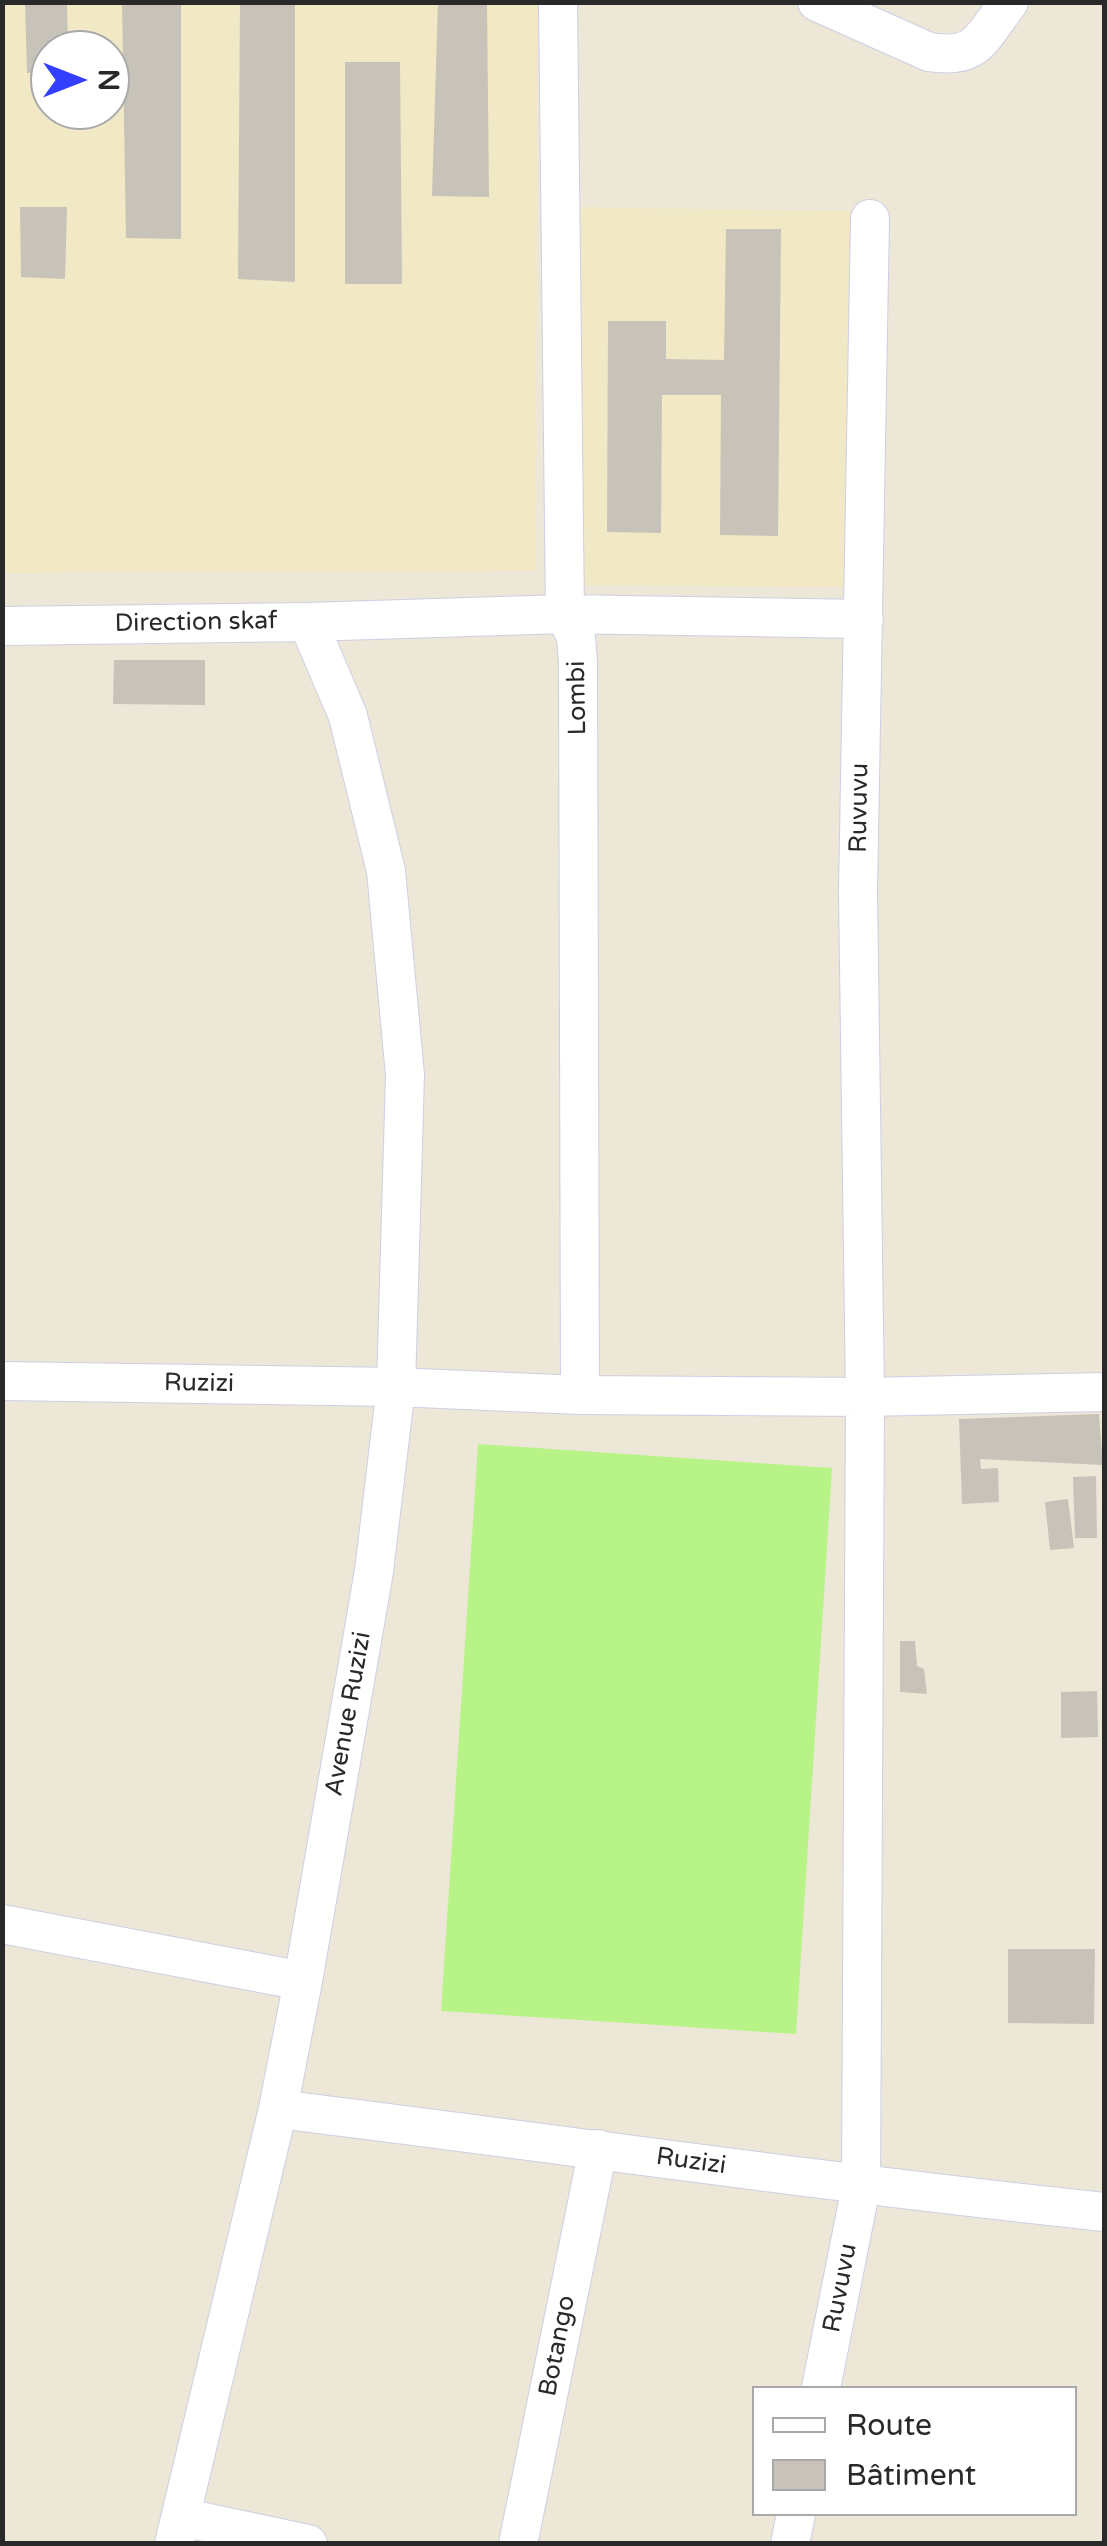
<!DOCTYPE html>
<meta charset="utf-8">
<style>
body{margin:0}
#map{position:relative;width:1107px;height:2546px;overflow:hidden;background:#ede7d8;font-family:"Varela Round",sans-serif}
canvas{display:block}
.frame{position:absolute;inset:0;border:5px solid #292929;pointer-events:none}
.legend{position:absolute;left:752px;top:2386px;width:325px;height:130px;box-sizing:border-box;background:#fff;border:2px solid #a9a9a9;margin:0;padding:12px 18px;list-style:none;font-size:30px;color:#292929}
.legend li{display:flex;align-items:center;gap:20px;height:50px}
.legend b{width:50px;border:2px solid #a9a9a9}
.north{position:absolute;left:30px;top:30px;width:100px;height:100px;box-sizing:border-box;background:#fff;border:2px solid #a9a9a9;border-radius:50%;rotate:90deg;font-size:28px;font-weight:700;line-height:40px;text-align:center;color:#292929}
.north::after{content:'';display:block;margin:auto;width:35px;height:45px;background:#333eff;clip-path:polygon(50% 0,100% 100%,50% 72%,0 100%)}
</style>
<div id="map">
<canvas width="1107" height="2546"></canvas>
<div class="frame"></div>
<ul class="legend">
<li><b style="height:12px;background:#fff"></b>Route</li>
<li><b style="height:28px;background:#c8c3b8"></b>Bâtiment</li>
</ul>
<div class="north">N</div>
</div>
<script>
const ctx = document.querySelector('canvas').getContext('2d');
ctx.lineJoin = 'round';
function fill(path, color) { ctx.fillStyle = color; ctx.fill(path, 'evenodd'); }
function strokePath(path, color, width, dash) { ctx.strokeStyle = color; ctx.lineWidth = width; ctx.lineCap = dash ? 'butt' : 'round'; ctx.setLineDash(dash || []); ctx.stroke(path); }
function drawText(font, color, halo, rows, align = 'center') {
  ctx.font = font + ' "Varela Round",sans-serif'; ctx.lineWidth = 9; ctx.setLineDash([]); ctx.textBaseline = 'middle'; ctx.strokeStyle = halo; ctx.fillStyle = color; for (const [text, x, y, turn = 0] of rows) {
    ctx.save(); ctx.translate(x, y); ctx.rotate((+turn || 0) * Math.PI / 180); ctx.textAlign = isNaN(turn) ? turn : align; if (halo) ctx.strokeText(text, 0, 0); ctx.fillText(text, 0, 0); ctx.restore();
  }
}
fill(new Path2D(`
 M 2,3 L 537,3 L 536,571 L 3,573 ZM 50,50 L 110,50 L 110,110 L 50,110 Z
 M 571,207 L 856,211 L 848,587 L 569,585 Z`), '#f1e8c5');
fill(new Path2D(`
 M 478,1444 L 832,1468 L 796,2034 L 441,2011 Z`), '#b8f388');
fill(new Path2D(`
 M 25,2 L 67,2 L 68,50 L 50,50 L 50,73 L 27,73 Z
 M 122,2 L 181,2 L 181,239 L 126,238 Z
 M 240,2 L 295,2 L 295,282 L 238,279 Z
 M 438,2 L 487,2 L 489,197 L 432,196 Z
 M 345,62 L 400,62 L 402,284 L 345,284 Z
 M 20,207 L 67,207 L 65,279 L 21,277 Z
 M 726,229 L 781,229 L 778,536 L 720,535 L 721,395 L 662,395 L 661,533 L 607,532 L 608,321 L 666,321 L 666,359 L 724,360 Z
 M 114,660 L 205,660 L 205,705 L 113,704 Z
 M 1099,1414 L 1103,1465 L 980,1459 L 981,1469 L 998,1468 L 999,1502 L 962,1504 L 959,1419 Z
 M 1096,1476 L 1097,1538 L 1075,1538 L 1073,1477 Z
 M 1068,1499 L 1074,1548 L 1050,1550 L 1045,1502 Z
 M 900,1641 L 915,1641 L 917,1666 L 924,1669 L 927,1694 L 900,1692 Z
 M 1097,1691 L 1098,1737 L 1061,1738 L 1061,1692 Z
 M 1008,1949 L 1095,1949 L 1094,2024 L 1008,2023 Z`), '#c8c3b8');
const street = new Path2D(`
 M 558,2 L 565,614 L 576,637 L 578,662 L 580,1395
 M 817,2 L 929,52 C 978,60 981,38 1009,2
 M 308,622 L 565,614 L 864,619
 M 2,626 L 308,622 L 348,716 L 386,871 L 405,1075 L 396,1387 L 374,1571 L 303,1981 L 278,2109 L 174,2544
 M 2,1381 L 396,1387 L 580,1395 L 865,1397 L 1104,1392
 M 2,1924 L 303,1981
 M 278,2109 C 554,2143 828,2183 1104,2212
 M 821,2388 L 861,2187 L 865,1397 L 858,892 L 870,219
 M 181,2517 L 308,2544
 M 518,2544 L 598,2149
 M 790,2544 L 796,2514`);
strokePath(street, '#cdcfe4', 40);
strokePath(street, '#fff', 38);
drawText('25px', '#292929', '#fff', [
 ["Direction skaf",196,623,-1],
 ["Lombi",578,698,-91],
 ["Ruvuvu",860,808,-89],
 ["Ruzizi",199,1384,1],
 ["Avenue Ruzizi",349,1714,-80],
 ["Ruzizi",691,2162,8],
 ["Ruvuvu",841,2288,-79],
 ["Botango",558,2346,-79]
]);
</script>
